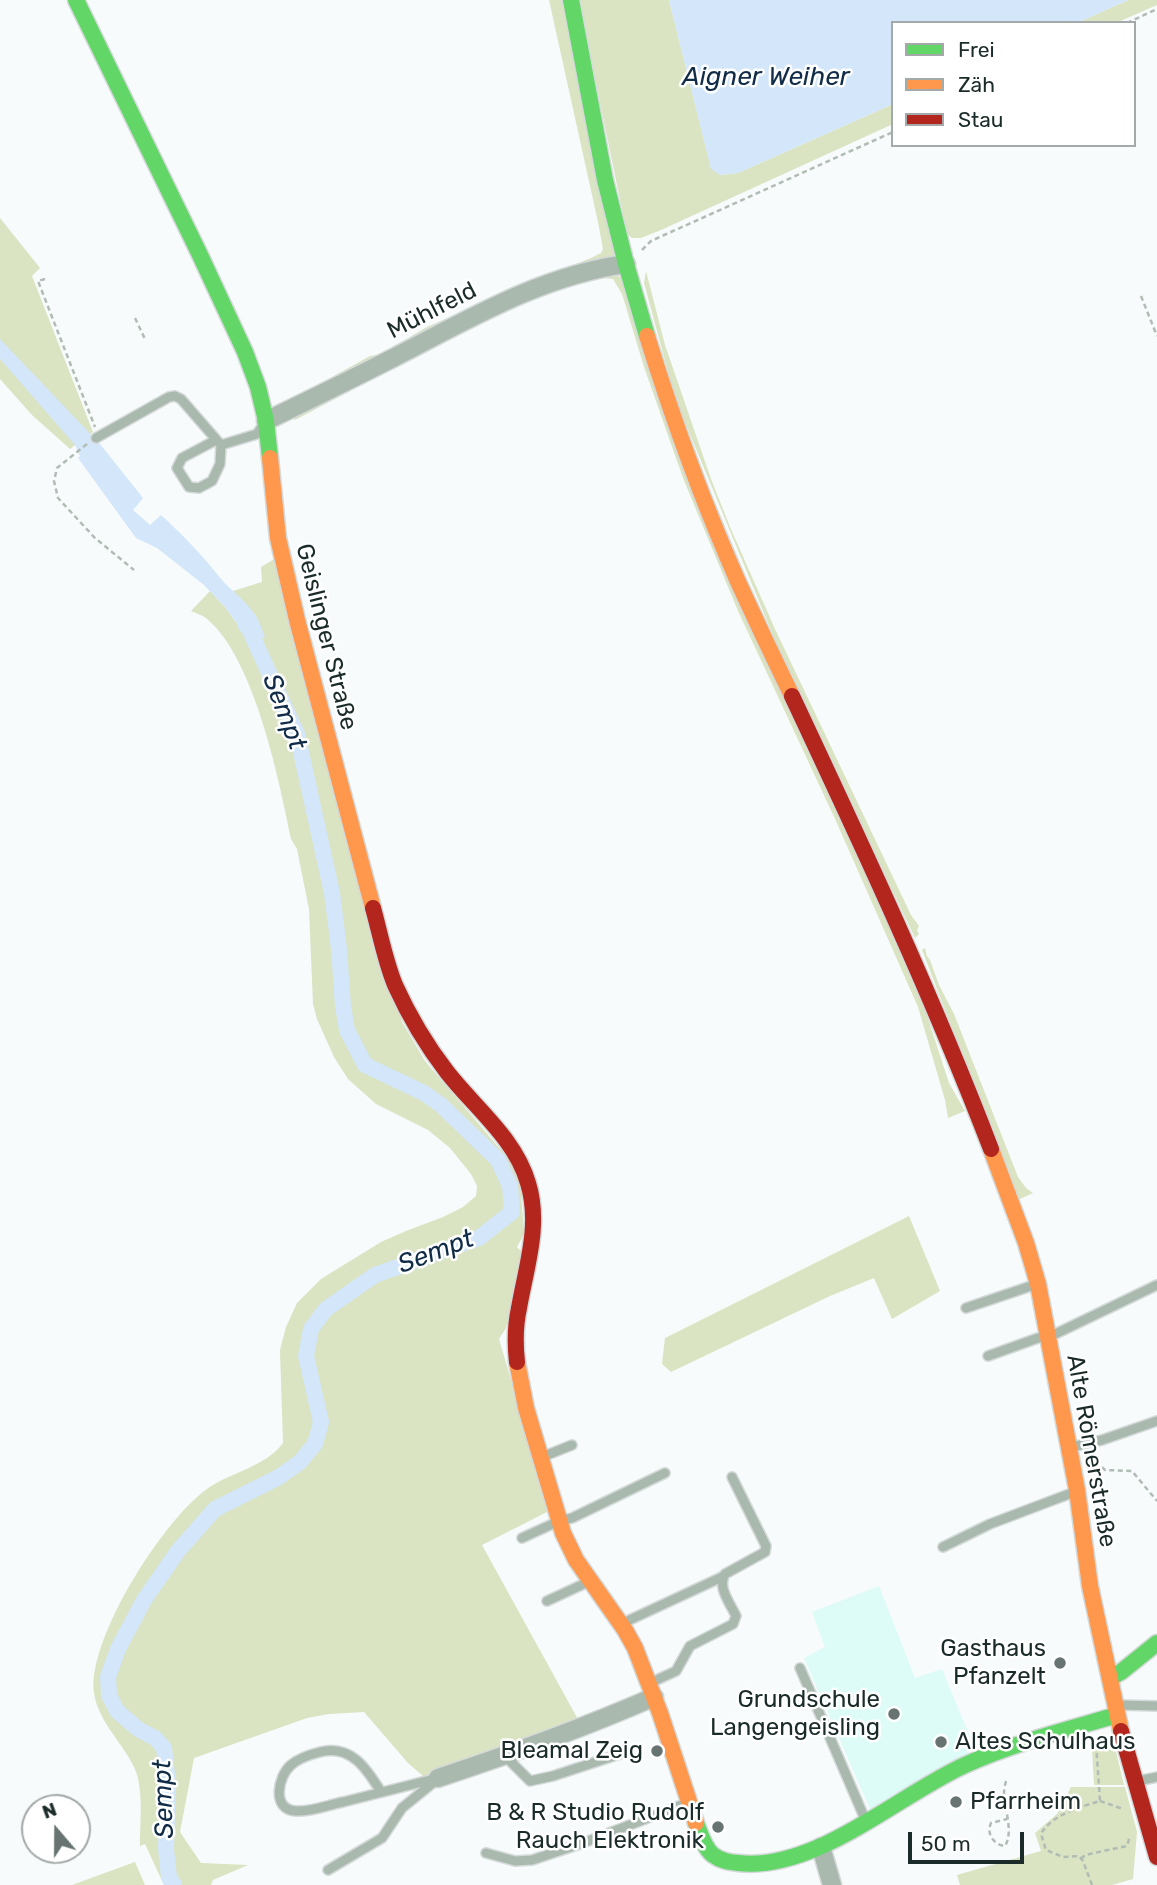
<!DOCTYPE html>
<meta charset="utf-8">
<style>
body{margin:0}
#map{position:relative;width:1157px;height:1885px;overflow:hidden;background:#f7fbfb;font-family:Rubik,sans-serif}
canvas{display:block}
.legend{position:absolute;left:891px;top:21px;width:245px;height:126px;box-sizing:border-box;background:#fff;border:2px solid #a3aaa9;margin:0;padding:9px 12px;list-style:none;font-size:21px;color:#1a2b29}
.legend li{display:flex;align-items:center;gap:14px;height:35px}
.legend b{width:35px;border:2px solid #a3aaa9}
.north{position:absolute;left:21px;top:1794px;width:70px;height:70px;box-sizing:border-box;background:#fff;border:2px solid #a3aaa9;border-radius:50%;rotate:340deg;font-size:19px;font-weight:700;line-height:28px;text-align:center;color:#1a2b29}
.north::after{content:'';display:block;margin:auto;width:24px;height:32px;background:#677472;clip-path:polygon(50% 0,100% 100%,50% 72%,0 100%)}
.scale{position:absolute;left:908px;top:1832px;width:116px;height:32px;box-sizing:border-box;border:4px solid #1a2b29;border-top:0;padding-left:9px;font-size:21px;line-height:24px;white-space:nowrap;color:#1a2b29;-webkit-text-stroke:5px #fff;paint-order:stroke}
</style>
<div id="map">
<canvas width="1157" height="1885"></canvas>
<ul class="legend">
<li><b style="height:9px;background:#63d668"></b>Frei</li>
<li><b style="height:9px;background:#ff974d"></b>Zäh</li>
<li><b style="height:9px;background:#b3261e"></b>Stau</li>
</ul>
<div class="north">N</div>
<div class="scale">50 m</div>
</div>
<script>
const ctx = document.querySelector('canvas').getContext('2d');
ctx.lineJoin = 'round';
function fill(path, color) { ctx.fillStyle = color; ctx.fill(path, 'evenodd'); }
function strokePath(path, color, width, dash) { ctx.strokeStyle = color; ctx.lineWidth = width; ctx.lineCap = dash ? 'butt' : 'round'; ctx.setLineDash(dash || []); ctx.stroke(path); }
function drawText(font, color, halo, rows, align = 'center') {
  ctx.font = font + ' Rubik,sans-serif'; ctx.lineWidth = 5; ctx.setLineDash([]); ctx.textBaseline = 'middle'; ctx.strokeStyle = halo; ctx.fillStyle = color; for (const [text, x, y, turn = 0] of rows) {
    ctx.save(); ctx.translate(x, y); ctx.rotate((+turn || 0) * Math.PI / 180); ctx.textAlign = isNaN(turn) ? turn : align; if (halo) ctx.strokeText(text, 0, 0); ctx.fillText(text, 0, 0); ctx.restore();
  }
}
fill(new Path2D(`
 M 879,1586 L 915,1678 L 942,1669 L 975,1749 L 870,1809 L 804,1658 L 825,1647 L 812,1612 Z`), '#ddfcf7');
fill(new Path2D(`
 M 549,0 L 562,0 L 616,253 L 609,259 L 298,396 L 370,356 L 381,354 L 425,328 L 512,289 L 591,258 L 601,253 L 603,249 L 598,222 Z
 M 579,0 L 669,0 L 711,168 L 720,175 L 738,173 L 893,104 L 893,124 L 661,230 L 641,238 L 632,238 L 627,234 Z
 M 1128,0 L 1157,0 L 1157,5 L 1116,23 L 1077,23 Z
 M 0,218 L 40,268 L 32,276 L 93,432 L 70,449 L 32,415 L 0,379 Z
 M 646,271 L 665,345 L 711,479 L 730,527 L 775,629 L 911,915 L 919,926 L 917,930 L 919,934 L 915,938 L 787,669 L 675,398 L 644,283 Z
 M 615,274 L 621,278 L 920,994 L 949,1083 L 965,1111 L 948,1118 L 945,1100 L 918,1007 L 836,821 L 738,611 L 683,478 L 644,367 L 622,294 L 613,279 C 577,272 496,315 462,332 C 405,360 351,391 295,420 L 293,416 L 532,293 Z
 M 276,558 L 402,1022 L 425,1061 L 507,1157 L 520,1180 L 524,1234 L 517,1247 L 523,1253 L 506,1328 L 499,1339 L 549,1511 L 482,1545 L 580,1723 L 475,1762 L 424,1777 L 408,1763 L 364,1712 L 329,1714 L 307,1718 L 194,1758 L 180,1832 L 201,1863 L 248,1865 L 213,1880 L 211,1885 L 164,1885 L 145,1844 L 140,1846 C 140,1823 144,1787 134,1767 C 122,1742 98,1721 94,1693 C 87,1639 164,1519 207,1489 C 232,1471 264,1468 283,1443 L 280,1350 L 286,1327 L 297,1303 L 321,1279 L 381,1242 L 406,1231 L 443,1217 L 463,1207 L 476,1196 L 477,1186 L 471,1174 L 450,1148 L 428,1130 L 376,1104 L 348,1079 L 334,1057 L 317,1019 L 313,1004 L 309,909 L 297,849 L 291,839 C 279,779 254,657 206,618 C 202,615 196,613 191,611 L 210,591 L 225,607 L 248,639 L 259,623 L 256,616 L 233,591 L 262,582 L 261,567 Z
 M 925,948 L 927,956 L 930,960 L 939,985 L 954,1014 L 1018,1177 L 1026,1188 L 1033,1193 L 1018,1200 L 922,950 Z
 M 909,1216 L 940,1291 L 892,1319 L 874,1278 L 830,1296 L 671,1372 L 662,1364 L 665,1338 Z
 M 1089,1737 C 1099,1737 1106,1737 1114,1743 L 1124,1785 L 1094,1785 L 1092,1749 Z
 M 1071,1787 L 1125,1787 L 1137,1832 L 1133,1879 L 1112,1885 L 960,1885 L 957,1875 L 1041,1851 L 1035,1833 L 1057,1814 Z
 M 135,1862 L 145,1885 L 72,1885 Z`), '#dae3c2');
fill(new Path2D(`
 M 669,0 L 1128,0 L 1077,23 L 893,23 L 893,104 L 738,173 L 720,175 L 711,169 Z
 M 0,339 L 100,444 L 143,498 L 133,510 L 150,525 L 161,515 C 183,535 203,556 222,580 C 233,592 247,602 256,616 C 260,623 262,630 265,637 L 251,643 L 225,607 L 204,585 L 157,548 L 136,538 L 78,458 L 80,456 L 75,445 L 0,359 Z`), '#d3e6fa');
strokePath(new Path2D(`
 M 174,1885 L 169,1877 L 166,1849 L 168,1783 L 164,1748 L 155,1738 L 138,1729 L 117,1711 L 109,1695 L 108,1677 L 118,1649 L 144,1600 L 178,1551 L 215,1509 L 279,1477 L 300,1462 L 315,1444 L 321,1422 L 306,1356 L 311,1329 L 326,1309 L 375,1275 L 479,1238 L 512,1212 L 510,1186 L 498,1160 L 441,1105 L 424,1093 L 365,1065 L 347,1030 L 343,1006 L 339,949 L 332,893 L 297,734 L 249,629 L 245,624`), '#d3e6fa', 16);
const lane = new Path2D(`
 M 96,438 L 169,397 L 175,396 L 181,399 L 221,445 L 257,434 L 263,425
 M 216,440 L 182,458 L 177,468 L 189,487 L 199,488 L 212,481 L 220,464 L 221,445
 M 966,1308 L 1037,1284
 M 988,1356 L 1038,1338 L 1049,1337 L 1157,1285
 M 1072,1447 L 1102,1440 L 1157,1421
 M 542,1457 L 572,1445
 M 522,1538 L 559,1521 L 572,1518 L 665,1473
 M 943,1547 L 990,1524 L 1077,1491
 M 547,1601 L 588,1582
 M 623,1623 L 722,1577
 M 800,1668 L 865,1819
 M 650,1683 L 676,1671 L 690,1646 L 733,1624 L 736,1616 C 730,1603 717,1587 725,1574 L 765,1552 L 766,1546 L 732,1477
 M 1118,1705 L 1157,1706
 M 505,1756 L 530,1781 L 553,1776 L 629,1751
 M 1138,1781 L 1157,1777
 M 381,1792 C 367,1769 351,1744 320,1752 C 308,1755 299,1758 291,1765 C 278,1776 271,1810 296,1811 C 311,1812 328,1805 343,1802 C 375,1794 406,1786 438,1778
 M 486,1853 L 515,1861 L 532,1860 L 583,1843 L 687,1803
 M 328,1870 L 382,1838 L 402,1808 L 434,1782`);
const street = new Path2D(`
 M 266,421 C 309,400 352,379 395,357 C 469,319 543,275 626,264
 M 438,1778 C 511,1754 583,1728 654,1697
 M 821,1847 L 832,1885`);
const fast = new Path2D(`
 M 76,0 L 200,255 L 245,352 L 258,387 L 266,421 L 270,458
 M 571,0 L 605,180 L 626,264 L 647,336
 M 1110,1678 L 1121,1672 L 1157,1643
 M 696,1823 C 700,1833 704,1848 713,1855 C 721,1861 729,1862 738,1863 C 815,1872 897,1796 965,1765 C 1014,1743 1066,1730 1117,1715`);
const slow = new Path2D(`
 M 647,336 C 673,420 703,503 739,584 C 756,621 774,659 792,696
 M 270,458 L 278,538 L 297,620 L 373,908
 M 991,1149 L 1026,1243 L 1038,1284 L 1077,1490 L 1090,1586 L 1121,1731
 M 517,1362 L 526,1408 L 563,1533 L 576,1560 L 625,1630 L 635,1648 L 660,1713 L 696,1823`);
const jam = new Path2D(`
 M 792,696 C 862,845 932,995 991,1149
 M 373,908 C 380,933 385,961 395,985 C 409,1016 427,1046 447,1072 C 475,1108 515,1138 528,1183 C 541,1225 526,1267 519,1308 C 515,1326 515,1344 517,1362
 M 1121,1731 L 1157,1857`);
strokePath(lane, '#d4d9d9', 12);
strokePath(street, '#d4d9d9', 21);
strokePath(fast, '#d4d9d9', 19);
strokePath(slow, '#d4d9d9', 19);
strokePath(jam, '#d4d9d9', 19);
strokePath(new Path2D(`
 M 1127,23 L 1157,9
 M 642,250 L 651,241 L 893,132
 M 45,279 L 38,281 L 95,427
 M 1141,296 L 1157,336
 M 135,318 L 145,339
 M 87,444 L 57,468 L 54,481 L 58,498 L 95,538 L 134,570
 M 1090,1455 L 1105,1470 L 1132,1471 L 1157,1501
 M 1006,1781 C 1005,1785 1004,1789 1004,1793 C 1004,1809 1014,1831 1005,1846 C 994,1845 986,1834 991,1823 L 1007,1819
 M 1100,1801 L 1123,1809
 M 1081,1859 L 1085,1855 L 1127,1846 L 1130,1836
 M 1092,1885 L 1083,1861 L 1079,1856 L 1063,1857 L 1046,1850 L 1041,1834 C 1051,1815 1080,1807 1100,1801 L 1096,1743`), '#b1bcb5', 2.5, [5, 3.5]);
strokePath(lane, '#aab9ae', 9);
strokePath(street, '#aab9ae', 18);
strokePath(fast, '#63d668', 16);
strokePath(slow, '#ff974d', 16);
strokePath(jam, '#b3261e', 16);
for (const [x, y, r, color] of [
 [1060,1663,7,"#677472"],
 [894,1714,7,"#677472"],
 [941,1742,7,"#677472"],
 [657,1751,7,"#677472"],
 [956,1802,7,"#677472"],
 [718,1827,7,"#677472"]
]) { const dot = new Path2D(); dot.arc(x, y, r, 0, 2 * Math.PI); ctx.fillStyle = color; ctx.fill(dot); strokePath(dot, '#fff', 2.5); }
drawText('24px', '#1a2b29', '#fff', [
 ["Mühlfeld",432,311,-27],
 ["Geislinger Straße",326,637,76],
 ["Alte Römerstraße",1091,1451,80]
]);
drawText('24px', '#1a2b29', '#fff', [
 ["Gasthaus",1046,1649],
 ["Pfanzelt",1046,1677],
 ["Grundschule",880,1700],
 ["Langengeisling",880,1728],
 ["Altes Schulhaus",955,1742,"left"],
 ["Bleamal Zeig",643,1751],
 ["Pfarrheim",970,1802,"left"],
 ["B & R Studio Rudolf",704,1813],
 ["Rauch Elektronik",704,1841]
], 'right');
drawText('italic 26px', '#112c48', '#fff', [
 ["Aigner Weiher",766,77],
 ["Sempt",284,712,69],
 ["Sempt",436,1252,-21],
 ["Sempt",164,1799,-92]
]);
</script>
